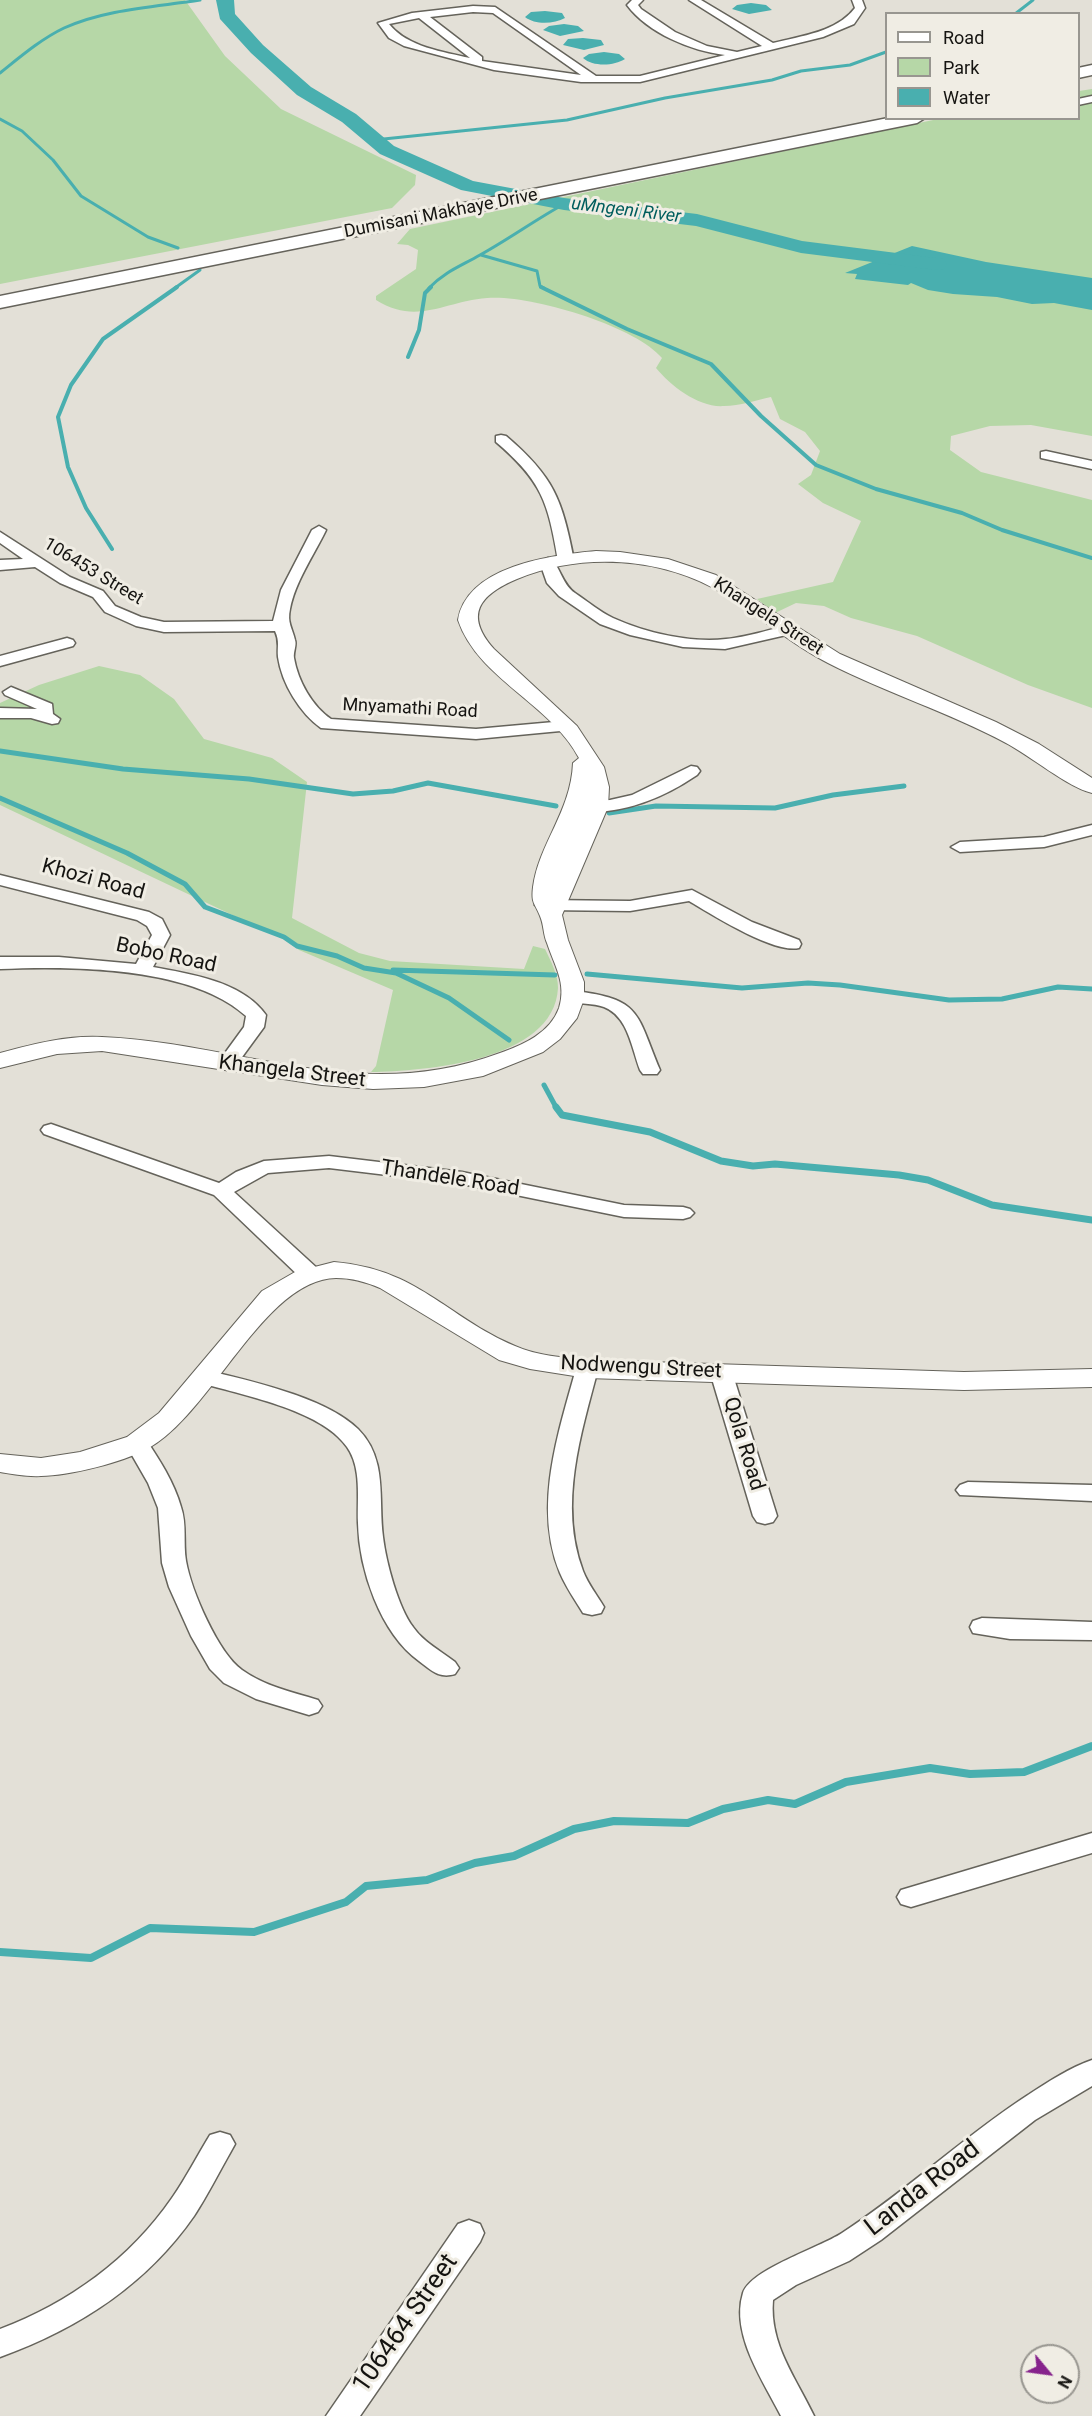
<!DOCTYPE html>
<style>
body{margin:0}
#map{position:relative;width:1092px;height:2416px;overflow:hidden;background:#e3e0d7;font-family:Roboto,sans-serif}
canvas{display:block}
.legend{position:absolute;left:885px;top:12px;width:195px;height:108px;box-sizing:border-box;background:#f0ede4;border:2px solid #989690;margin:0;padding:8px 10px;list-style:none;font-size:18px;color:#151411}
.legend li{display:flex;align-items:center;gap:12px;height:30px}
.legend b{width:30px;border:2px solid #989690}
.north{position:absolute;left:1020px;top:2344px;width:60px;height:60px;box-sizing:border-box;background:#f0ede4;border:2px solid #989690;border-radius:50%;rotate:119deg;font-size:16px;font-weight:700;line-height:24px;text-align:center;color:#151411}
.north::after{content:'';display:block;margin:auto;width:21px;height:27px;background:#86238c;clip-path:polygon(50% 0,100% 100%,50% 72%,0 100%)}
</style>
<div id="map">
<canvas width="1092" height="2416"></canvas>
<ul class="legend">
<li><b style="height:8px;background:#fff"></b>Road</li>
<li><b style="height:16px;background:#b6d7a7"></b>Park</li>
<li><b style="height:16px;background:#49afaf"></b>Water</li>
</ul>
<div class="north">N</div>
</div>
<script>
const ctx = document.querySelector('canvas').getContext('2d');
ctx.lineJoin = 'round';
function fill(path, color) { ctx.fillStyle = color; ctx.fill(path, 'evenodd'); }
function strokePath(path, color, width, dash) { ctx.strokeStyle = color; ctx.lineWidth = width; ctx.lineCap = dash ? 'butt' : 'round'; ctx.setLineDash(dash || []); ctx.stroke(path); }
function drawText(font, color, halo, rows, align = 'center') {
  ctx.font = font + ' Roboto,sans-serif'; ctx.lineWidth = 6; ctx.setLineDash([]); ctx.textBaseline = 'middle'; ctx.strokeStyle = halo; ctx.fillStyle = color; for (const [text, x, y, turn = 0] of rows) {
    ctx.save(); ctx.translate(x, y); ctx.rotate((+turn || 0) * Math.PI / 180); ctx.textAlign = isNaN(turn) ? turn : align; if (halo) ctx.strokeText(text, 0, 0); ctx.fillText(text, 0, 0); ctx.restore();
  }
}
fill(new Path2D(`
 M 0,0 L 185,0 L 225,56 L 281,109 L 416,175 L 415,185 L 392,208 L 0,284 Z
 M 1092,89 L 1092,436 L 1031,425 L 990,426 L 951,436 L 950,450 L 981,472 L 1092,500 L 1092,708 L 1028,685 L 917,636 L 851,618 L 824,606 L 796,603 L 775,613 L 757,599 L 833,582 L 861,521 L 823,503 L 798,484 L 811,475 L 820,451 L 805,432 L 780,419 L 771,397 C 756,400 740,406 724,406 C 699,408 671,386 656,368 L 662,358 C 636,326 529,294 487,298 C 445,301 417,326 376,300 L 376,296 L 416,269 L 418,250 L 408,245 L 397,244 L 410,229 L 938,119 L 1078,118 L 1079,91 Z
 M 99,666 L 140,675 L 174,699 L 204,739 L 272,758 L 307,782 L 292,918 L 359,953 L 390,961 L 524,969 L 533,946 L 545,949 C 551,962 558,974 558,988 C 554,1062 423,1071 371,1072 L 376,1066 L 393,990 L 299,950 L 283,939 L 0,805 L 0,703 L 39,685 Z`), '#b6d7a7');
fill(new Path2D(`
 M 751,3 L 766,5 L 772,10 L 749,14 L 732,9 L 737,5 Z
 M 545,11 L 562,13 L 565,18 C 554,24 535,25 525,17 L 531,12 Z
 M 564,24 L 578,26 L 584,31 L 560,36 L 543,30 L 549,26 Z
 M 583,38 L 601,40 L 604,45 L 584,50 L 563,45 L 568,39 Z
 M 604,52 L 619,54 L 625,59 C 614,66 593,67 583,58 L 589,54 Z
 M 912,246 L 986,262 L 1092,278 L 1092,310 L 1054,303 L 1032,304 L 997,297 L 953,294 L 928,290 L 911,283 L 908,285 L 855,279 L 857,274 L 845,273 Z`), '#49afaf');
strokePath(new Path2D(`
 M 1015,14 L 1033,0
 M 0,73 C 20,57 41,39 64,28 C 106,9 155,7 200,0
 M 0,119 L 22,131 L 53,160 L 81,196 L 148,237 L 178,248
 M 374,140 L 567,120 L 665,98 L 772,80 L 801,71 L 850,65 L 886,52
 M 481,255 L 537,271 L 540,286 L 544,288
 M 175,288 L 200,270
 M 429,288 C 444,272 461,266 480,255 C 509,239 535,220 564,204`), '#49afaf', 3);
strokePath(new Path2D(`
 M 541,287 L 627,329 L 711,364 L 761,416 L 816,465 L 876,489 L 962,513 L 1002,530 L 1092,558
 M 408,357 L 419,330 L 425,293 L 431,287
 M 112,549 L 86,508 L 68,467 L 58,417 L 71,385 L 103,339 L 177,287`), '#49afaf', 4);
strokePath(new Path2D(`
 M 0,751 L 123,769 L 249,779 L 353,794 L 393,791 L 428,783 L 556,806
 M 0,798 L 127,853 L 185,884 L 205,907 L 284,937 L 297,946 L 337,956 L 364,968 L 396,973 L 449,998 L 509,1040
 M 609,813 L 656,806 L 775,808 L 833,795 L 904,786
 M 393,970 L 555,975
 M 587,974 L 742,988 L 808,983 L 840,985 L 949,1000 L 1002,999 L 1058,987 L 1092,989
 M 544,1085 L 557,1109`), '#49afaf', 5);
strokePath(new Path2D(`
 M 556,1107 L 562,1115 L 650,1132 L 721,1161 L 753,1166 L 775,1164 L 899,1175 L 928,1180 L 992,1205 L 1092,1220`), '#49afaf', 7);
strokePath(new Path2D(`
 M 0,1952 L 91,1958 L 150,1928 L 254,1932 L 346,1902 L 366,1886 L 427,1880 L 475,1863 L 514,1856 L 574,1829 L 614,1821 L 688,1823 L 723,1809 L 768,1800 L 795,1804 L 846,1782 L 930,1768 L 970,1774 L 1024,1772 L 1092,1746`), '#49afaf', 8);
fill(new Path2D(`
 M 216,0 L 234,0 L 235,14 L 263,45 L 311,87 L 356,114 L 394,146 L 473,181 L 564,198 L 697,214 L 802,241 L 936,258 L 944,259 L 947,264 L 944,269 L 936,270 L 801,253 L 696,226 L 564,210 L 461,190 L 380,154 L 342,122 L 297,95 L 251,53 L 220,19 Z`), '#49afaf');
const minor = new Path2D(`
 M 632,0 L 643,0 L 638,5 L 641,9 L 675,32 L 707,46 L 737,52 L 762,46 L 689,0 L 701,0 L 773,43 C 801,36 837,32 855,8 L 852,0 L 862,0 L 865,8 L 854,24 L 823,37 L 640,82 L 581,82 L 494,70 L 404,46 L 389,38 L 378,23 L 412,13 L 473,6 L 495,7 L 596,76 L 640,76 L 725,55 C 691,51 648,33 627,5 ZM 473,12 L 493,13 L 581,75 L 482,61 L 482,57 L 430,17 ZM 419,18 L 470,58 C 444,52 407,47 389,24 Z
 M 1092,96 L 1092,102 L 1078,105 L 1078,99 Z
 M 501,435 L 506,436 C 554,477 562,499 574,560 L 571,563 L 561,563 L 558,560 C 548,502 542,481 496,442 L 496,436 Z
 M 1046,451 L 1092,461 L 1092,469 L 1041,458 L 1041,452 Z
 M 319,526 L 326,530 C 314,555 295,582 290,609 C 287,623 292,627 295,640 C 297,645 293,652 294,658 C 298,681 312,706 331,719 L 476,729 L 565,721 L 571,722 L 573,726 L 571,730 L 476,739 L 321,728 C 300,713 282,684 278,657 C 277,646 280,642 275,631 L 164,632 L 136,626 L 105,612 L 93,597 L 60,583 L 35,567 L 0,570 L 0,560 L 23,559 L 0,543 L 0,532 L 70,577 L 103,591 L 115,606 L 141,617 L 164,622 L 273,621 L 281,590 L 312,530 Z
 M 548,558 C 559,561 561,584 575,593 C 587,601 600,612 613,618 C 646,633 690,643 726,639 C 747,637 768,630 789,625 L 797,630 L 795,633 L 725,649 L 683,647 L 630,635 L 600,624 L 559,596 L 547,583 L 540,563 Z
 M 67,638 L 73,640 L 75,643 L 73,646 L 0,666 L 0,656 Z
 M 11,687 L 52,704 L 53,714 L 60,719 L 58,723 L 52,724 L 31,718 L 0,718 L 0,708 L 37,709 L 5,695 L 3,692 Z
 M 691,766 L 697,767 L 700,771 L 697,775 C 666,796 631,811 593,812 C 585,812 576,814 571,807 L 580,802 L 610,800 L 632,795 Z
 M 1092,825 L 1092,835 L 1044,847 L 960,852 L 951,847 L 960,842 L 1044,837 Z
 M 0,875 L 149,912 L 162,919 L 170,935 L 153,967 C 190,974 242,981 266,1015 L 264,1027 L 234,1068 L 227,1070 L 217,1064 L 244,1027 L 246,1016 C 191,966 71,966 0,969 L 0,957 L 59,957 L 136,964 L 152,935 L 147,926 L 137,920 L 0,885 Z
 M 692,890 L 752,922 L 799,940 L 801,944 L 799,948 C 774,954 711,914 689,901 L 630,911 L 544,910 L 535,905 L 544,900 L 630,901 Z
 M 574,991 C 642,999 636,1013 660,1070 L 657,1074 L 643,1074 L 640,1070 C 632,1049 628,1016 604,1007 C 593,1003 579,1004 567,1001 L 564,997 L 567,993 Z
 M 51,1124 L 219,1183 L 236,1172 L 264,1161 L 329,1156 L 462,1172 L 624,1205 L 683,1207 L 690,1209 L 694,1213 L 690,1217 L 683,1219 L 624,1217 L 462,1184 L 329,1168 L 268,1173 L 234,1192 L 318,1269 L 321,1274 L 318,1279 L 302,1279 L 214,1195 L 44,1134 L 41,1130 L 44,1126 Z
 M 587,1362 L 595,1364 L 598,1369 C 581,1434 558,1505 583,1571 C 588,1584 597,1595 604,1607 L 601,1613 L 592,1615 L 583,1613 C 575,1600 566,1587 560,1573 C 533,1507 558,1434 576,1369 L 579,1364 Z
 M 721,1365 L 729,1367 L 732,1372 L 777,1516 L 773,1522 L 765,1524 L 757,1522 L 753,1516 L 710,1372 L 713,1367 Z
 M 206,1370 C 250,1381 325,1397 358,1429 C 388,1459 378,1499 383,1537 C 386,1562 398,1607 413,1627 C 423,1642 441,1651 455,1662 L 459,1668 L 455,1674 C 439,1679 431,1670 419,1661 C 380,1633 359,1569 358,1523 C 357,1498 362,1468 347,1447 C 321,1409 240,1395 198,1382 L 195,1377 L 198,1372 Z
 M 137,1436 L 145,1438 C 159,1459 174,1482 181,1507 C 187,1524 183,1543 186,1561 C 191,1590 218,1653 242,1670 C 264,1686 292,1692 318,1700 L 322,1706 L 318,1712 L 309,1715 L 256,1699 L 224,1683 L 210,1669 L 191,1636 L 169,1587 L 162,1563 L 158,1508 L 148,1483 L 125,1443 L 129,1438 Z
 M 968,1482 L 1092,1485 L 1092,1501 L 960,1495 L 956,1490 L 960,1485 Z
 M 982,1618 L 1092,1622 L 1092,1640 L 1010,1639 L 973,1633 L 970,1627 L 973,1621 Z
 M 1092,1833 L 1092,1853 L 911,1907 L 901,1904 L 897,1897 L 901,1890 Z
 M 1092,2060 L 1092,2086 L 1035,2120 L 881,2240 L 849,2261 L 796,2285 L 773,2300 C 769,2344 796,2378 814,2416 L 781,2416 C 764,2382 730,2334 743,2293 C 751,2269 819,2248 842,2233 C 907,2191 963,2137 1028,2095 C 1048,2082 1069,2068 1092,2060 Z
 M 220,2132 L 230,2135 L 235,2144 L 230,2153 C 218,2174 207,2196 194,2216 C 146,2285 78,2329 0,2357 L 0,2329 C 69,2303 130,2259 172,2198 C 186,2178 197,2156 210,2135 Z
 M 469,2220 L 480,2224 L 484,2233 L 480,2242 L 360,2416 L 326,2416 L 458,2224 Z`);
const tertiary = new Path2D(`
 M 596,551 L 620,552 L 668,559 L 716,575 L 840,654 L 996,722 L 1039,744 L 1092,778 L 1092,793 C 1067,787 1031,756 1006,743 C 949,712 886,693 828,663 C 790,644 759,615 722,593 C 662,557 582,552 517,579 C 479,595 464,615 494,649 L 577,726 L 604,767 L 609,787 L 608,807 L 562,915 L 568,940 L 584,982 L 584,999 L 577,1018 L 560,1039 L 543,1052 L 483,1076 L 424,1087 L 373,1089 L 322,1085 L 102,1051 L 57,1054 L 0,1068 L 0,1053 C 33,1044 68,1035 102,1037 C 241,1043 359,1106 500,1053 C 523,1045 550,1033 559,1008 C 567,983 554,965 547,943 C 543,934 544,925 540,916 C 535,903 531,904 533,887 C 539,843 571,812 573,763 L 579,758 C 550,703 478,679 458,620 C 467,566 551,555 596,551 Z
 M 334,1262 C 418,1269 445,1316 515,1346 C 537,1356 563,1357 587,1360 L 964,1372 L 1092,1369 L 1092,1387 L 964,1390 L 587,1378 L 530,1369 L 499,1360 L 380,1288 C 366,1282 352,1278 336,1278 C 264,1279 211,1415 147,1449 C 123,1462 69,1476 41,1476 C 28,1477 13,1474 0,1472 L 0,1454 L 41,1458 L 80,1452 L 127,1437 L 159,1413 L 262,1291 L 295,1272 Z`);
const primary = new Path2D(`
 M 1092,65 L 1092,75 L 1078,78 L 1078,68 Z
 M 888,118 L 925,118 L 917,123 L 0,308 L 0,296 Z`);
strokePath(minor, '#65635b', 3);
strokePath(tertiary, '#65635b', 2);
strokePath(primary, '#65635b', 3);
fill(minor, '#fff');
fill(tertiary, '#fff');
fill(primary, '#fff');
drawText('italic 18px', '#005d5d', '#f0ede4', [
 ["uMngeni River",626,211,7]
]);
drawText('18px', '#151411', '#f0ede4', [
 ["Dumisani Makhaye Drive",441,214,-11],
 ["106453 Street",93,572,31],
 ["Khangela Street",768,617,33],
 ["Mnyamathi Road",410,709,3]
]);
drawText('21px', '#151411', '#f0ede4', [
 ["Khozi Road",93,880,15],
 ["Bobo Road",166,956,12],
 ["Khangela Street",292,1072,7],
 ["Thandele Road",450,1179,9],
 ["Nodwengu Street",641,1368,3],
 ["Qola Road",743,1444,73]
]);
drawText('26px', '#151411', '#f0ede4', [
 ["Landa Road",923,2189,-38],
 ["106464 Street",406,2324,-55]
]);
</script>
